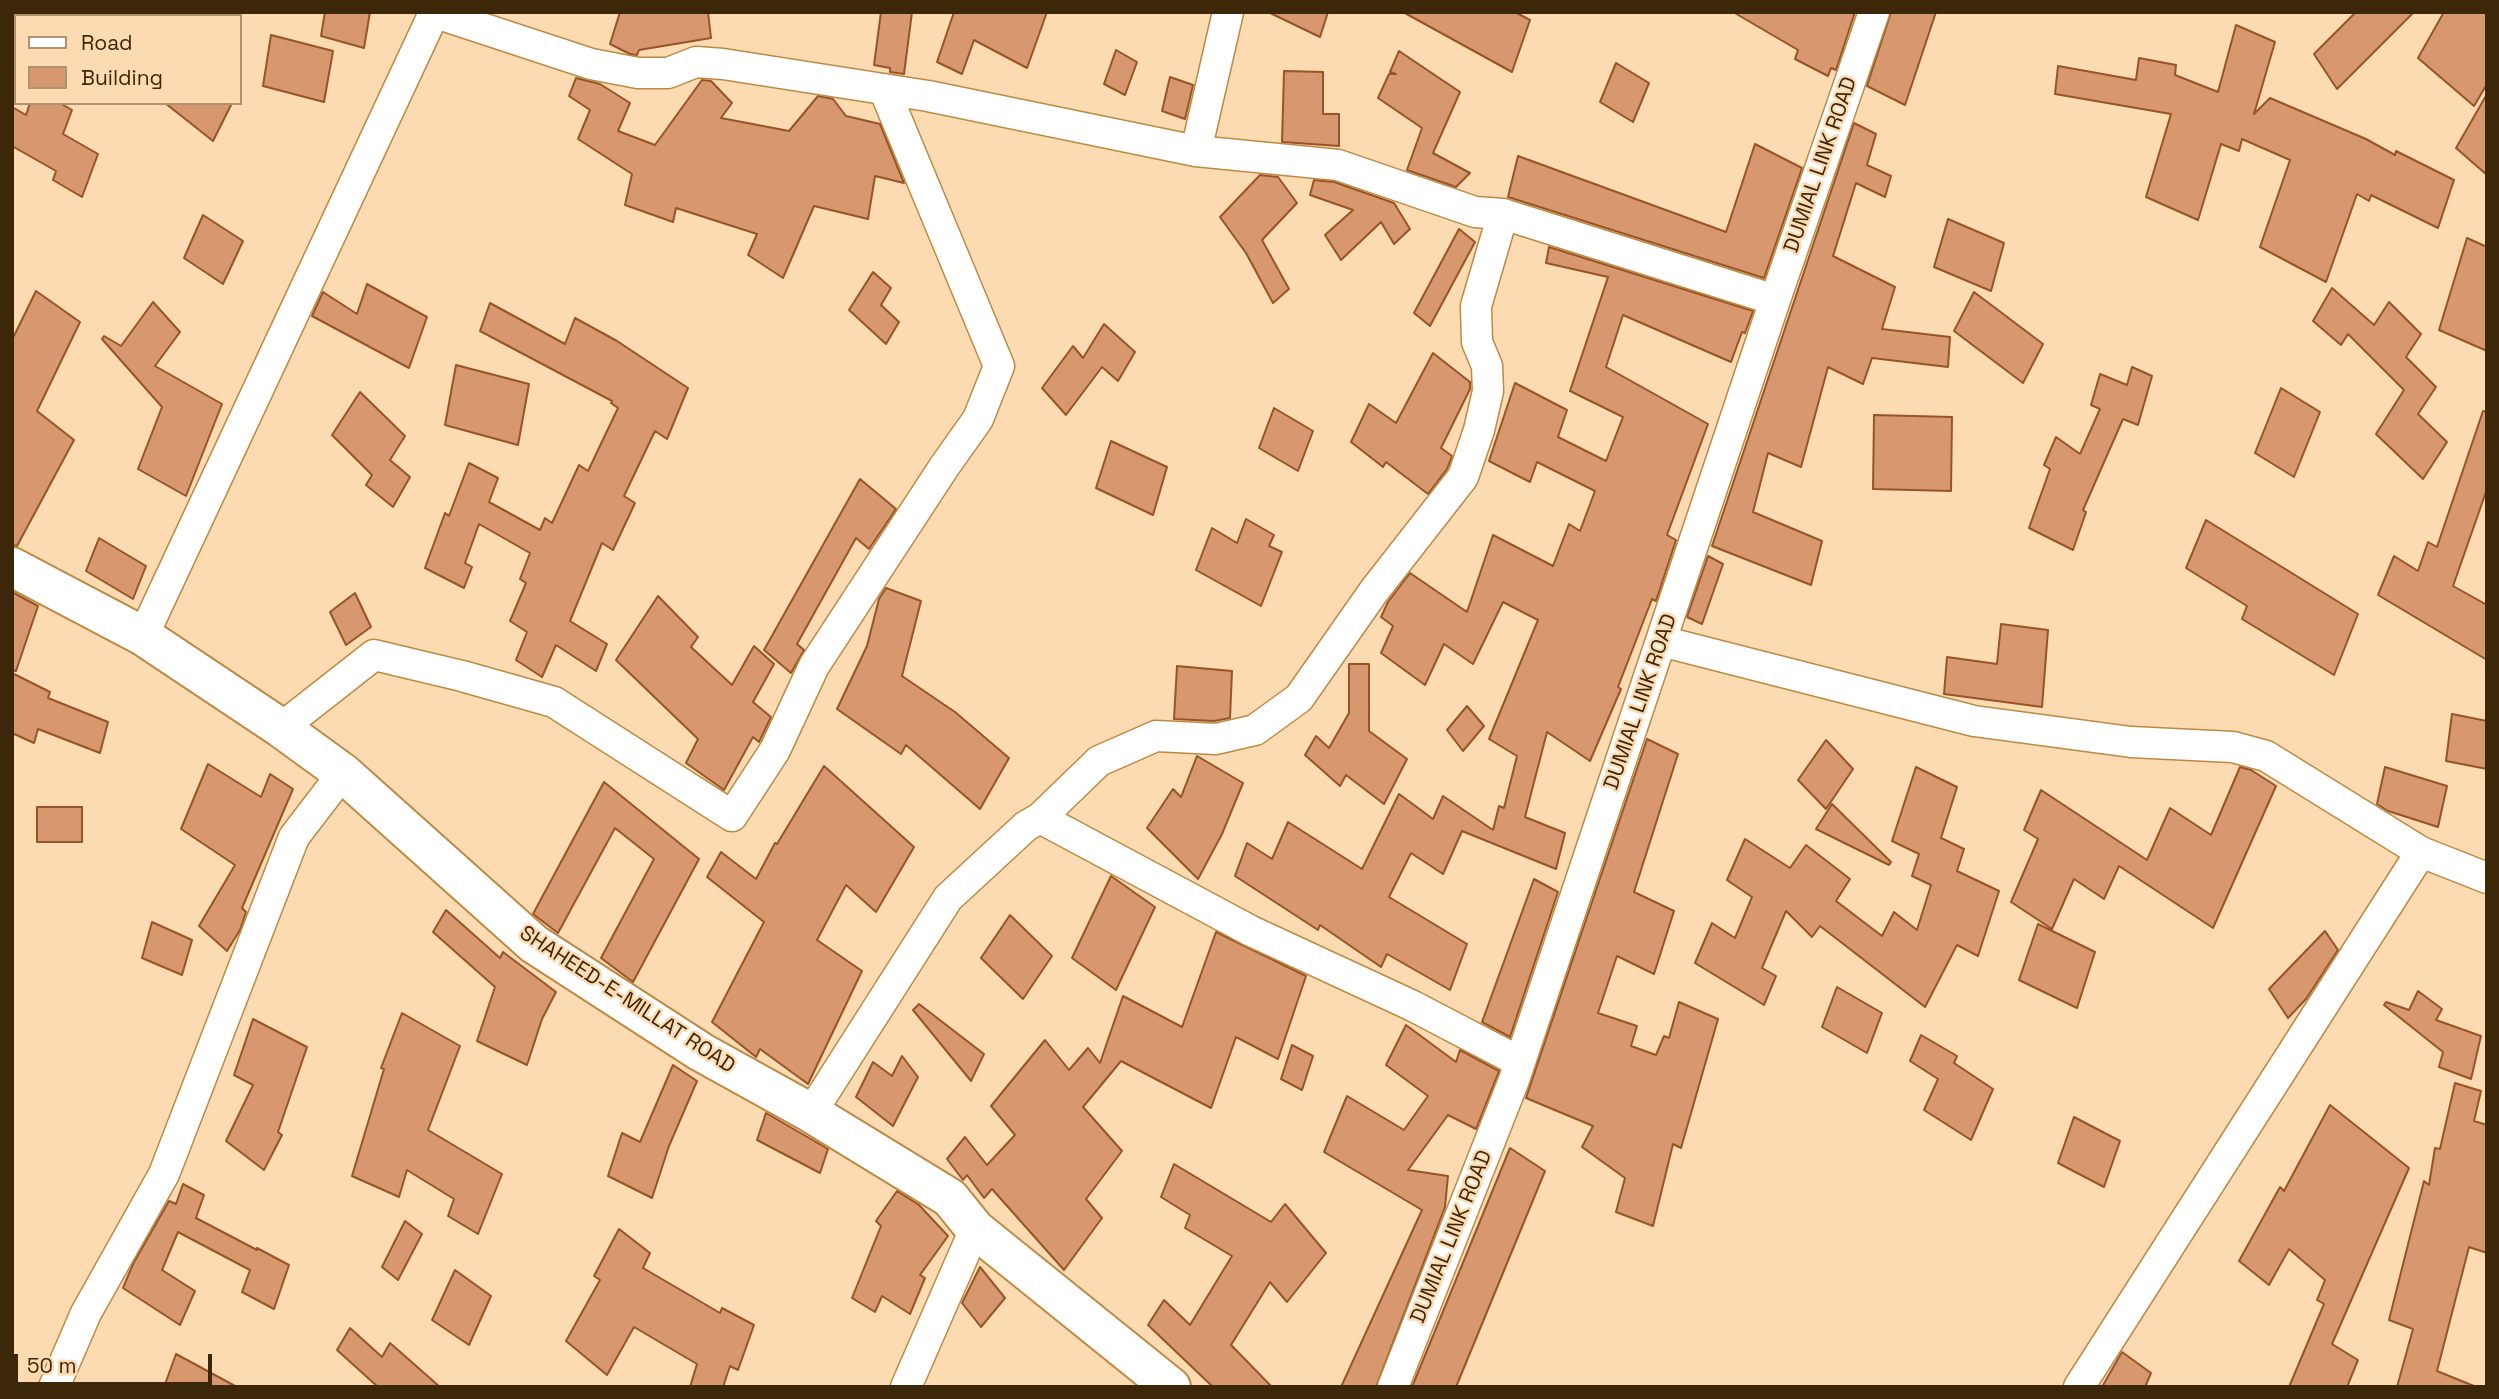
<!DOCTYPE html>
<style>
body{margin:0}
#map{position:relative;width:2499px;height:1399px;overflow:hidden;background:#fddbb2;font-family:"Space Grotesk",sans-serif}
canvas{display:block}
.frame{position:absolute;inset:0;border:14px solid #3c2708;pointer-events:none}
.legend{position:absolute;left:14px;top:14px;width:228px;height:91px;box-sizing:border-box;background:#fddbb2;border:2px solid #b0936e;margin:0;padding:9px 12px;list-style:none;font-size:21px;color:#3c2708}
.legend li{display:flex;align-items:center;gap:14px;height:35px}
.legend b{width:35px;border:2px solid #b0936e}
.scale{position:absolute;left:14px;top:1354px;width:198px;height:32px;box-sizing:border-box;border:4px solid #3c2708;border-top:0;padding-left:9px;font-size:21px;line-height:24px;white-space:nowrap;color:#3c2708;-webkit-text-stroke:5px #fddbb2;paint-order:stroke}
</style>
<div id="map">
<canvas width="2499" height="1399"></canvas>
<div class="frame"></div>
<ul class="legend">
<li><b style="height:9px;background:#fff"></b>Road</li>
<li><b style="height:19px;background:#d7976f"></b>Building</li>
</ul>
<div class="scale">50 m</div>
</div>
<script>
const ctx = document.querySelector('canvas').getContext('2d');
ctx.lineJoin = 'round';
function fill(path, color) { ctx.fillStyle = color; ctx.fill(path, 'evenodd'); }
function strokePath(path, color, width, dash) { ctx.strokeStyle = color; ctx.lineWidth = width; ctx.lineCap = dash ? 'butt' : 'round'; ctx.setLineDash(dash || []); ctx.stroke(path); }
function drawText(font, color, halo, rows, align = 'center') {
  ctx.font = font + ' "Space Grotesk",sans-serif'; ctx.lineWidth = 5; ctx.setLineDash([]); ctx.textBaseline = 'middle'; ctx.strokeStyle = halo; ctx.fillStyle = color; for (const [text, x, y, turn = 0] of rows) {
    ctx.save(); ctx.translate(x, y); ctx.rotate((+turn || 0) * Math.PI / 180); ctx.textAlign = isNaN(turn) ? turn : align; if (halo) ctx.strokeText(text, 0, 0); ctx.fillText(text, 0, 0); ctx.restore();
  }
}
const building = new Path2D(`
 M 325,12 L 370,12 L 364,48 L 321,36 Z
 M 620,12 L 708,12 L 711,38 L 639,50 L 637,55 L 630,54 L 610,44 Z
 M 881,12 L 912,12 L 904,74 L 890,72 L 890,68 L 874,65 Z
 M 954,12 L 1047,12 L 1027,68 L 974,40 L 962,74 L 937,62 Z
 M 1268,12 L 1328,12 L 1320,37 Z
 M 1403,12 L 1515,12 L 1530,20 L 1512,72 Z
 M 1733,12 L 1855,12 L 1836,70 L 1831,68 L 1828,76 L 1795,59 L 1798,50 Z
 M 1891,12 L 1936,12 L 1905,105 L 1867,86 Z
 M 2356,12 L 2414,12 L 2337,89 L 2314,54 Z
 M 2444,12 L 2487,12 L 2487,84 L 2474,106 L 2418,58 Z
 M 2236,25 L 2275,42 L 2254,114 L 2270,98 L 2366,139 L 2395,155 L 2396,151 L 2454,180 L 2438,228 L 2371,195 L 2369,201 L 2357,194 L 2326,282 L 2260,247 L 2290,160 L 2242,139 L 2239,151 L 2221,144 L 2198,220 L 2146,197 L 2171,114 L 2055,94 L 2058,66 L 2136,80 L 2139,58 L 2176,65 L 2175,75 L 2218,92 Z
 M 271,35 L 333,51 L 324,102 L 263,86 Z
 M 1116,50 L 1137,62 L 1125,95 L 1104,84 Z
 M 1399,51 L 1460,92 L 1433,153 L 1470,173 L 1456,187 L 1407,170 L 1422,128 L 1378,98 L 1389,74 L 1396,74 L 1390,72 Z
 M 1616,63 L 1649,83 L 1633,122 L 1600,102 Z
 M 1284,71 L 1323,72 L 1323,114 L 1339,114 L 1339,146 L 1282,142 Z
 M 1170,77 L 1193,85 L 1185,119 L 1162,111 Z
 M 576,78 L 600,84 L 630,103 L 618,131 L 655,145 L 702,80 L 711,81 L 732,103 L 721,118 L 789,131 L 818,96 L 833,99 L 846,116 L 880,124 L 904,183 L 875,176 L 868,219 L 814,206 L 783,278 L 748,255 L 757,234 L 676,208 L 673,222 L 625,205 L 632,174 L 578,139 L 590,110 L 569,96 Z
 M 2487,94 L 2487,175 L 2456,148 Z
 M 30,103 L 60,103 L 72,110 L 63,134 L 98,154 L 82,197 L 53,180 L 56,171 L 12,146 L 12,107 L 26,115 Z
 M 165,103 L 232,103 L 213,141 Z
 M 1854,123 L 1876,134 L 1867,165 L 1891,176 L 1885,197 L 1856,183 L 1833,256 L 1895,287 L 1882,329 L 1950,337 L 1948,367 L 1872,358 L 1863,384 L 1828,367 L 1801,467 L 1768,453 L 1753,512 L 1822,541 L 1811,585 L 1712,546 Z
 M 1755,144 L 1802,168 L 1764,278 L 1508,197 L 1518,156 L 1726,232 Z
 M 1260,175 L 1278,177 L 1297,203 L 1262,240 L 1289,289 L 1273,303 L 1246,253 L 1220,217 Z
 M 1314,180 L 1334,182 L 1394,203 L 1410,229 L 1394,244 L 1381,222 L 1341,260 L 1325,235 L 1353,210 L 1310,195 Z
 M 203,215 L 243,241 L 223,284 L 184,258 Z
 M 1948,219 L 2004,243 L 1991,291 L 1934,267 Z
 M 1459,229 L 1475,242 L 1430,326 L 1414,313 Z
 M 2467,238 L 2487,247 L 2487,351 L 2439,330 Z
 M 1549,247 L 1753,311 L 1745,333 L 1742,332 L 1731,362 L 1623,315 L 1606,367 L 1708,424 L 1667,535 L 1676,540 L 1656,601 L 1652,599 L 1618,687 L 1621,689 L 1590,761 L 1547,732 L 1525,817 L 1565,833 L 1556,869 L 1462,831 L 1443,874 L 1411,853 L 1389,897 L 1467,944 L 1450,990 L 1387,954 L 1381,967 L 1320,925 L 1318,930 L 1235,876 L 1247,843 L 1272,859 L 1288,822 L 1362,869 L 1399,794 L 1433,819 L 1443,796 L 1493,830 L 1499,806 L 1504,808 L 1517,756 L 1489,739 L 1538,620 L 1503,602 L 1473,664 L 1444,644 L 1425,685 L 1381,653 L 1393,626 L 1381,617 L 1388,602 L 1410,573 L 1467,612 L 1493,535 L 1553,566 L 1569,524 L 1580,531 L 1595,491 L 1537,462 L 1530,482 L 1489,461 L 1515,383 L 1567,410 L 1558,437 L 1606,461 L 1623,417 L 1570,391 L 1608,277 L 1546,263 Z
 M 873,272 L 891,288 L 881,305 L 899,322 L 886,344 L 849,310 Z
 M 367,284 L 427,317 L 409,368 L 312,316 L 323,292 L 357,314 Z
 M 2332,288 L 2374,325 L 2389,302 L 2421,334 L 2406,357 L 2436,387 L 2418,414 L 2447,442 L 2423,479 L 2376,434 L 2404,390 L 2348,334 L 2341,345 L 2313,321 Z
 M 36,291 L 80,322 L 37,411 L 74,440 L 17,546 L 12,545 L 12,340 Z
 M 1974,292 L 2043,344 L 2023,383 L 1954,331 Z
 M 153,302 L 180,332 L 155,366 L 222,404 L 186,496 L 138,469 L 162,407 L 102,339 L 104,336 L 121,346 Z
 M 490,303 L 565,344 L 575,318 L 617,341 L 688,388 L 667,439 L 655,431 L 624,496 L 635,503 L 613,550 L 602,543 L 570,621 L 607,644 L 596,671 L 556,645 L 542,677 L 516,660 L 527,632 L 510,621 L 526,583 L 520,579 L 530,553 L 479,524 L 465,563 L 472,567 L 464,588 L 425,568 L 445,513 L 449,516 L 469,463 L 498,478 L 489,502 L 540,530 L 545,518 L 552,523 L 579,465 L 588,471 L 618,408 L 611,403 L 612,401 L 480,331 Z
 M 1104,324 L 1135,352 L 1118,381 L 1102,367 L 1066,415 L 1042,388 L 1073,346 L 1083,358 Z
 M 1433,353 L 1470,382 L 1470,389 L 1441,448 L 1452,456 L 1447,469 L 1428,494 L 1386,462 L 1383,467 L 1351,442 L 1369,404 L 1396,423 Z
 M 456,365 L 529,384 L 518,445 L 445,425 Z
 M 2132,367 L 2152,376 L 2138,425 L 2123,419 L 2083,510 L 2086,512 L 2073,550 L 2029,528 L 2050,469 L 2044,465 L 2056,437 L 2080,454 L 2100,409 L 2091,405 L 2100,374 L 2127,385 Z
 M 2281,388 L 2320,412 L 2294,477 L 2255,453 Z
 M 360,392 L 405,436 L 390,460 L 410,477 L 393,507 L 366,485 L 372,475 L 332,435 Z
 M 1274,408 L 1313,431 L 1298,471 L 1259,448 Z
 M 2483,411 L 2487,412 L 2487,489 L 2453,586 L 2487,605 L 2487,660 L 2378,595 L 2394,556 L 2418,571 L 2428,542 L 2437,547 Z
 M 1874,415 L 1952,417 L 1951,491 L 1873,489 Z
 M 1111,441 L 1167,467 L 1153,515 L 1096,488 Z
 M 860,479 L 896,509 L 869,549 L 856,538 L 797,644 L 804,650 L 791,673 L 764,650 Z
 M 1246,519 L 1274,535 L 1269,546 L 1282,552 L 1261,606 L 1196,570 L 1212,528 L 1237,543 Z
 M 2206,520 L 2358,614 L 2334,675 L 2242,619 L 2247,606 L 2186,568 Z
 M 99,538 L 146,566 L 133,599 L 86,571 Z
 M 1708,556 L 1723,564 L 1702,624 L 1687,617 Z
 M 886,588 L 921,601 L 902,676 L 955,712 L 1009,758 L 980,809 L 906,745 L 901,754 L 837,709 L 867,646 L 879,599 Z
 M 12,592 L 38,606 L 16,671 L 12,670 Z
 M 355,593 L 371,627 L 346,645 L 330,612 Z
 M 658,596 L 698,637 L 691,647 L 732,685 L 754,646 L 774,664 L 753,702 L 771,717 L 759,742 L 753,737 L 724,790 L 686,763 L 698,739 L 616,660 Z
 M 2001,624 L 2048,630 L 2042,707 L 1944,694 L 1947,657 L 1997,664 Z
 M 1349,664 L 1369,664 L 1369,731 L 1407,759 L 1384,804 L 1346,775 L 1340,786 L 1305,755 L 1316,736 L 1329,748 L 1349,713 Z
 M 1177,666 L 1232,671 L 1230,718 L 1214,721 L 1174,719 Z
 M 12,673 L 50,692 L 48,698 L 108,722 L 100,753 L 38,729 L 34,743 L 12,733 Z
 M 1467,706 L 1484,726 L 1463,751 L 1447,730 Z
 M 2452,714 L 2487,721 L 2487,769 L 2446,761 Z
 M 1647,739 L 1678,754 L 1634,892 L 1674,911 L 1654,974 L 1617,956 L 1598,1013 L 1637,1026 L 1631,1046 L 1656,1055 L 1664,1036 L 1669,1038 L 1679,1002 L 1718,1019 L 1681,1148 L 1673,1144 L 1653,1226 L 1616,1212 L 1625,1178 L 1582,1147 L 1593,1126 L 1526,1098 Z
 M 1826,740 L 1853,769 L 1826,809 L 1798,780 Z
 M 1197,756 L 1243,783 L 1222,834 L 1198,879 L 1147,828 L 1173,789 L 1181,797 Z
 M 208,764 L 261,797 L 270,774 L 293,789 L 242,908 L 246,912 L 240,930 L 227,951 L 199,926 L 235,865 L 181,829 Z
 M 824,766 L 914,847 L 876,912 L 846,885 L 817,940 L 862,971 L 808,1084 L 760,1049 L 756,1057 L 712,1022 L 764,922 L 707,877 L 721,852 L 756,879 L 775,843 L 777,844 Z
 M 1916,767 L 1957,787 L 1941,838 L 1964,849 L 1957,871 L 1999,891 L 1978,956 L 1957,945 L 1925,1007 L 1820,926 L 1812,937 L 1786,911 L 1762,968 L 1776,976 L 1764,1005 L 1695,963 L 1712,923 L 1735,938 L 1752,897 L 1727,880 L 1745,839 L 1790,868 L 1806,845 L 1850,879 L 1836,901 L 1882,936 L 1894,912 L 1917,930 L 1931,885 L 1912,876 L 1919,854 L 1892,841 Z
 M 2240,767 L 2251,770 L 2276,786 L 2213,928 L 2119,866 L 2104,899 L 2074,879 L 2052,929 L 2011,902 L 2038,839 L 2024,830 L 2041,790 L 2147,860 L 2170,808 L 2211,835 Z
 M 2385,767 L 2447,786 L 2438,827 L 2388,811 L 2377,804 Z
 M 604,782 L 699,859 L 633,982 L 601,958 L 654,859 L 615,828 L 558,933 L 533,914 Z
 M 1832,804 L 1891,862 L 1889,865 L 1816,829 Z
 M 37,807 L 82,807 L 82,842 L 37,842 Z
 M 1111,876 L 1155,907 L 1116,990 L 1072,958 Z
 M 1534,879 L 1558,892 L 1510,1037 L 1482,1022 Z
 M 446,910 L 500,958 L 503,952 L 556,992 L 542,1019 L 527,1065 L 477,1041 L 495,987 L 433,932 Z
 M 1010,915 L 1052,956 L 1023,999 L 981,958 Z
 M 152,922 L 192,940 L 182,975 L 142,958 Z
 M 2038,924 L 2095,952 L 2077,1008 L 2019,980 Z
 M 2325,931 L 2338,950 L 2306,999 L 2288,1018 L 2269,989 Z
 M 1216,932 L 1306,976 L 1278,1059 L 1236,1037 L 1211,1108 L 1121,1061 L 1083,1107 L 1122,1151 L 1086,1199 L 1102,1218 L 1064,1270 L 992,1189 L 984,1198 L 967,1175 L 963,1180 L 947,1159 L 965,1137 L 987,1165 L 1015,1135 L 991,1106 L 1045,1040 L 1069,1070 L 1088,1048 L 1100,1063 L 1123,996 L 1182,1027 Z
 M 1837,987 L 1882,1013 L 1867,1053 L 1822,1027 Z
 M 2418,991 L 2442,1009 L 2436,1020 L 2481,1036 L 2471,1079 L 2439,1067 L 2443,1052 L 2384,1005 L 2386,1002 L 2409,1010 Z
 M 919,1004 L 984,1054 L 971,1081 L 913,1010 Z
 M 402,1013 L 460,1046 L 428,1130 L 502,1174 L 478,1234 L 448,1216 L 454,1199 L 407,1170 L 399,1197 L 352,1176 L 384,1069 L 381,1068 Z
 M 253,1019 L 307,1047 L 278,1132 L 282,1135 L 264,1170 L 226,1141 L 253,1085 L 234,1075 Z
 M 1406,1025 L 1456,1062 L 1460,1050 L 1499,1071 L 1476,1129 L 1448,1115 L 1408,1170 L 1448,1176 L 1445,1207 L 1376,1387 L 1341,1387 L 1422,1210 L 1324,1152 L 1347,1096 L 1404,1130 L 1428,1096 L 1386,1065 Z
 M 1921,1035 L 1957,1056 L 1954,1063 L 1993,1089 L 1971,1140 L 1924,1110 L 1938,1079 L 1910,1061 Z
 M 1292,1045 L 1313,1056 L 1302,1090 L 1281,1079 Z
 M 902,1056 L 918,1077 L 893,1126 L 856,1097 L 873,1062 L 892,1076 Z
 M 673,1065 L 697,1081 L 669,1146 L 652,1198 L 608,1176 L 622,1133 L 640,1142 Z
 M 2455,1083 L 2481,1091 L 2474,1121 L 2487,1125 L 2487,1253 L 2469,1247 L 2437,1371 L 2474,1386 L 2397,1387 L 2413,1329 L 2389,1320 L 2424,1181 L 2429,1185 L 2435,1148 L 2440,1149 Z
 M 2330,1105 L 2409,1168 L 2332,1344 L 2358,1360 L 2347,1387 L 2289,1387 L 2324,1304 L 2317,1300 L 2325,1280 L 2289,1249 L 2269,1285 L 2239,1261 L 2280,1187 L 2284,1191 Z
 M 766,1113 L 828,1149 L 820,1173 L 757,1140 Z
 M 2074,1117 L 2120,1141 L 2104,1187 L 2058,1163 Z
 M 1510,1148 L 1545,1171 L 1456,1387 L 1412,1387 Z
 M 1174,1164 L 1271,1222 L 1285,1204 L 1326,1253 L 1287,1302 L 1270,1282 L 1231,1345 L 1272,1387 L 1213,1387 L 1148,1325 L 1164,1300 L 1190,1325 L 1232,1256 L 1185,1228 L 1190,1215 L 1161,1197 Z
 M 183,1184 L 204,1195 L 196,1218 L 257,1250 L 257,1248 L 289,1265 L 274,1309 L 242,1292 L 250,1270 L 178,1232 L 162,1270 L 195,1291 L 180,1325 L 123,1288 L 133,1264 L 169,1201 L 176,1204 Z
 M 897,1191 L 919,1205 L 948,1236 L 920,1275 L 925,1278 L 910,1314 L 882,1296 L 875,1312 L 852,1298 L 881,1226 L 876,1221 Z
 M 405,1221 L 422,1234 L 398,1280 L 382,1267 Z
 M 619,1229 L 650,1253 L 643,1268 L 720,1313 L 722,1308 L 754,1325 L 738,1370 L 730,1366 L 723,1387 L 690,1387 L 697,1364 L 634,1327 L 607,1375 L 566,1341 L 600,1280 L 594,1276 Z
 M 980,1267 L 1005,1298 L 981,1327 L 962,1303 Z
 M 455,1270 L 491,1296 L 469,1345 L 432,1320 Z
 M 350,1328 L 382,1357 L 390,1343 L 440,1387 L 378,1387 L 337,1350 Z
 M 2122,1352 L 2151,1373 L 2145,1387 L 2102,1387 Z
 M 176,1354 L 237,1387 L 164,1387 Z`);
fill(building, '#d7976f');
strokePath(building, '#995425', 2);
const minor = new Path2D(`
 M 433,12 L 591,64 L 638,73 L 668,73 L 696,62 L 723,64 L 928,96 L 1196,151 L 1338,165 L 1475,212 L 1503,214 L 1775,300
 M 12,36 L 16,27
 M 1196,151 L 1228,12
 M 143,636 L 434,13
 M 1661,641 L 1974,721 L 2131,742 L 2233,747 L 2266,756 L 2421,852 L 2487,878
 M 281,728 L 374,655 L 462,676 L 554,702 L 732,816 L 775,750 L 814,666 L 944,467 L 978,419 L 999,366 L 884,89
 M 1040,818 L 1251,931 L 1413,1006 L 1520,1062
 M 811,1113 L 948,898 L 1026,826 L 1040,818 L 1099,761 L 1156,736 L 1216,739 L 1255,730 L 1299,698 L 1374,591 L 1463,477 L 1479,430 L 1488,391 L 1487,366 L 1477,342 L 1476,306 L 1503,214
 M 54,1387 L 86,1313 L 164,1174 L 294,837 L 343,773
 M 906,1387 L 975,1229
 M 1393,1387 L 1514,1080 L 1775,300 L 1874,12
 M 2079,1387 L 2421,852`);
const secondary = new Path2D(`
 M 12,567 L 143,636 L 281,728 L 343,773 L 534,944 L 701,1052 L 811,1113 L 950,1198 L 975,1229 L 1171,1387`);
strokePath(minor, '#be8942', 33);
strokePath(secondary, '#be8942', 42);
strokePath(minor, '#fff', 30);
strokePath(secondary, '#fff', 38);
drawText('21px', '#3c2708', '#fddbb2', [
 ["DUMIAL LINK ROAD",1821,165,-71],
 ["DUMIAL LINK ROAD",1641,702,-71],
 ["SHAHEED-E-MILLAT ROAD",627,1000,33],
 ["DUMIAL LINK ROAD",1452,1237,-68]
]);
</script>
